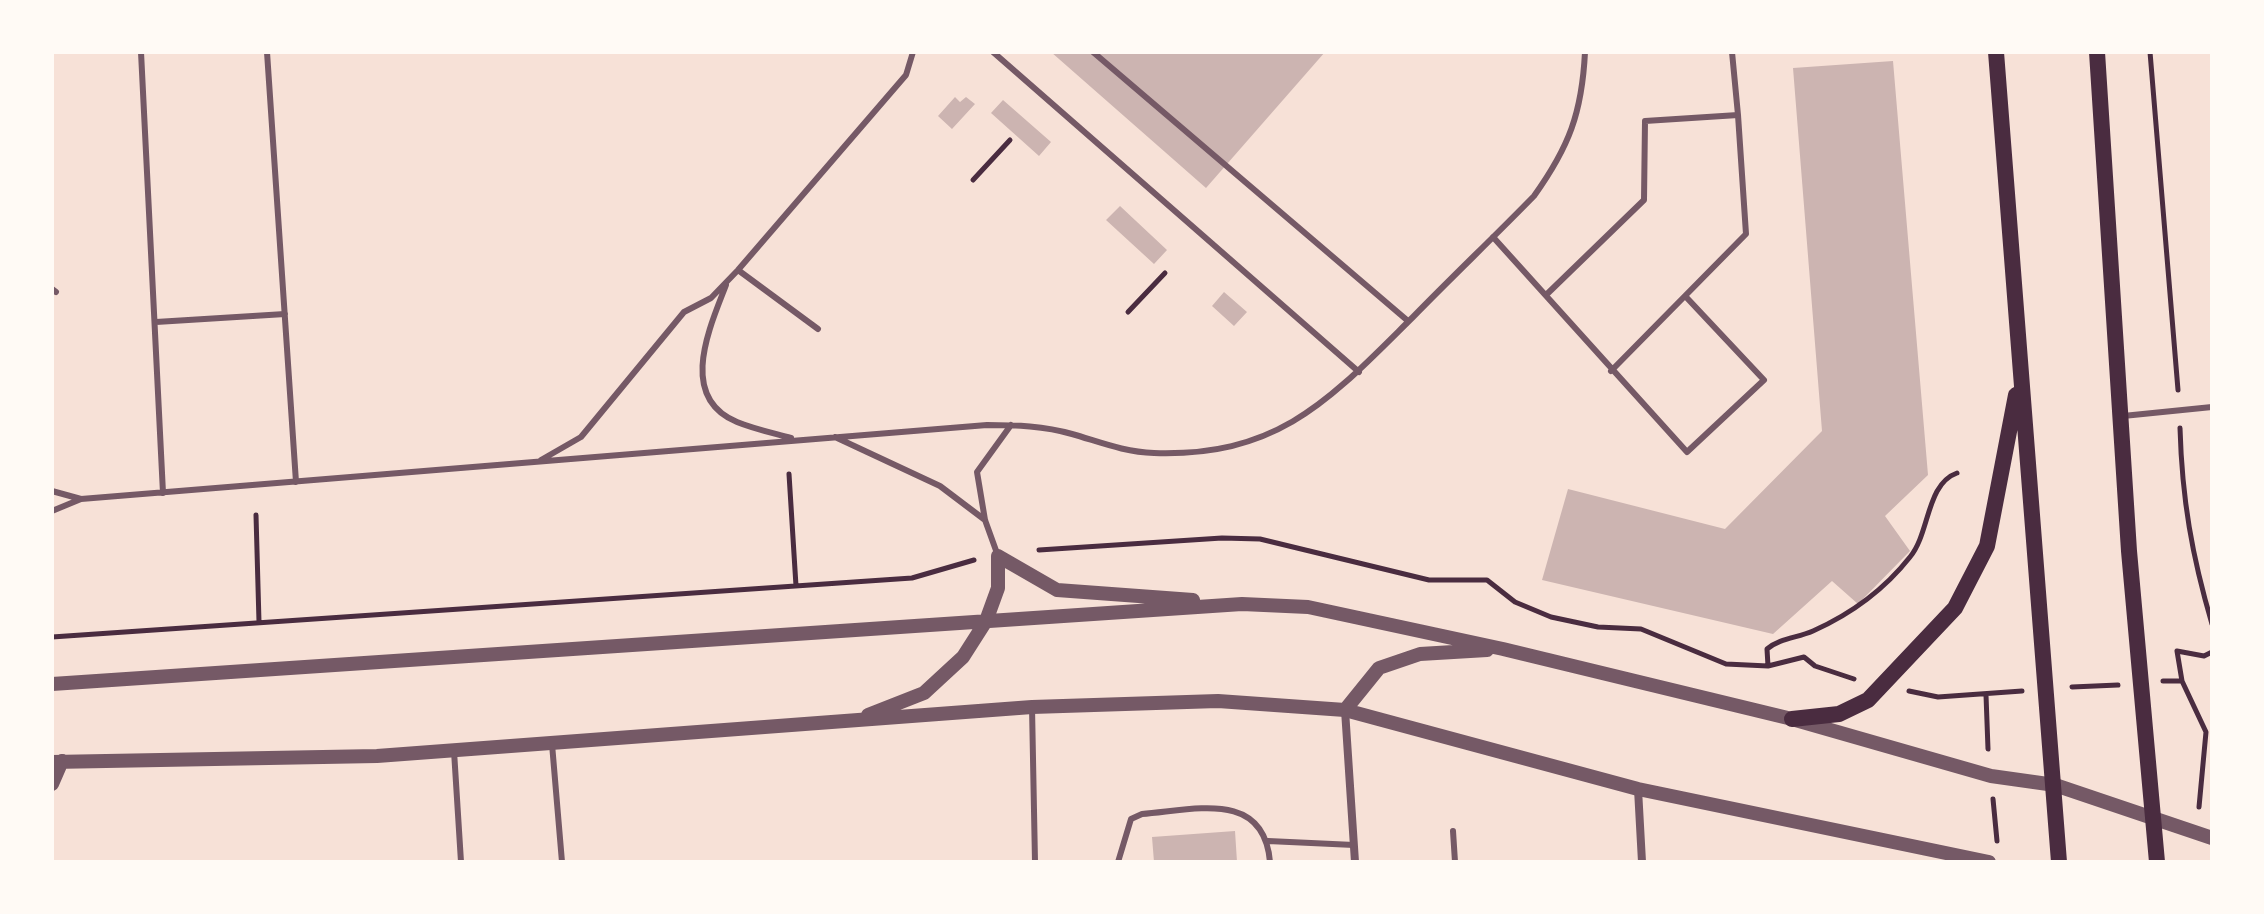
<!DOCTYPE html>
<style>
body{margin:0}
#map{position:relative;width:2264px;height:914px;overflow:hidden;background:#f7e1d7;font-family:"Open Sans",sans-serif}
canvas{display:block}
.frame{position:absolute;inset:0;border:54px solid #fffaf5;pointer-events:none}
</style>
<div id="map">
<canvas width="2264" height="914"></canvas>
<div class="frame"></div>
</div>
<script>
const ctx = document.querySelector('canvas').getContext('2d');
ctx.lineJoin = 'round';
function fill(path, color) { ctx.fillStyle = color; ctx.fill(path, 'evenodd'); }
function strokePath(path, color, width, dash) { ctx.strokeStyle = color; ctx.lineWidth = width; ctx.lineCap = dash ? 'butt' : 'round'; ctx.setLineDash(dash || []); ctx.stroke(path); }
fill(new Path2D(`
 M 1051,52 L 1325,52 L 1206,188 Z
 M 1893,61 L 1928,475 L 1885,516 L 1910,551 L 1858,604 L 1832,581 L 1773,634 L 1542,580 L 1568,489 L 1725,529 L 1822,431 L 1793,68 Z
 M 955,97 L 960,102 L 966,97 L 975,104 L 952,129 L 938,116 Z
 M 1003,100 L 1051,142 L 1039,156 L 991,113 Z
 M 1120,206 L 1167,250 L 1154,264 L 1106,220 Z
 M 1224,292 L 1247,312 L 1234,326 L 1212,306 Z
 M 1235,831 L 1237,862 L 1154,862 L 1152,837 Z`), '#ccb4b1');
strokePath(new Path2D(`
 M 2150,52 L 2178,390
 M 973,180 L 1010,140
 M 1128,312 L 1165,273
 M 2180,428 C 2182,499 2192,556 2212,624
 M 789,474 L 796,586
 M 256,515 L 259,622
 M 1039,550 L 1222,538 L 1260,539 L 1429,580 L 1487,580 L 1515,602 L 1551,617 L 1598,627 L 1641,629 L 1726,664 L 1768,666 L 1804,657 L 1815,666 L 1854,679
 M 52,637 L 912,578 L 974,560
 M 1768,666 L 1767,649 C 1780,638 1797,638 1813,631 C 1851,614 1884,590 1910,557 C 1930,533 1926,484 1957,473
 M 2163,681 L 2182,681
 M 2072,687 L 2118,685
 M 1909,691 L 1938,697 L 2022,691
 M 1986,695 L 1988,749
 M 1993,799 L 1997,841
 M 2199,807 L 2206,732 L 2182,681 L 2177,651 L 2204,656 L 2212,652`), '#4a2c40', 5);
strokePath(new Path2D(`
 M 141,52 L 163,493
 M 267,52 L 296,482
 M 993,52 L 1359,372
 M 1093,52 L 1408,321
 M 1732,52 L 1738,115
 M 1493,237 L 1687,452 L 1764,380 L 1687,298
 M 738,270 L 818,329
 M 726,285 C 710,327 677,397 737,422 C 754,429 773,433 791,438
 M 52,289 L 56,292
 M 1546,295 L 1644,200 L 1645,121 L 1738,115 L 1746,234 L 1611,371
 M 156,322 L 285,314
 M 2123,416 L 2212,407
 M 835,437 L 940,486 L 985,520
 M 541,460 L 581,437 L 684,312 L 711,298 L 738,270 L 906,75 L 913,52
 M 52,491 L 81,499
 M 52,511 L 81,499 L 987,425 C 1016,425 1044,426 1072,434 C 1100,442 1124,452 1154,453 C 1280,457 1330,399 1413,317 C 1453,276 1494,237 1534,196 C 1569,147 1582,113 1585,52
 M 998,556 L 985,520 L 977,472 L 1011,425
 M 1032,707 L 1035,862
 M 552,744 L 562,862
 M 454,751 L 461,862
 M 1453,831 L 1455,862
 M 1268,841 L 1354,845
 M 1118,862 L 1131,819 L 1142,814 C 1194,810 1264,789 1270,862`), '#755966', 6);
strokePath(new Path2D(`
 M 1345,710 L 1355,862
 M 1638,789 L 1642,862`), '#755966', 8);
strokePath(new Path2D(`
 M 998,556 L 1057,590 L 1193,600
 M 52,684 L 1242,604 L 1308,607 L 1503,649 L 1792,719 L 1991,776 L 2055,785 L 2212,838
 M 1345,710 L 1379,668 L 1420,654 L 1487,650
 M 868,715 L 924,693 L 963,657 L 986,621 L 998,588 L 998,556
 M 52,762 L 377,756 L 1032,707 L 1218,701 L 1345,710 L 1638,789 L 1989,862
 M 52,784 L 62,761`), '#755966', 14);
strokePath(new Path2D(`
 M 1996,52 L 2059,862
 M 2097,52 L 2129,551 L 2157,862
 M 1792,719 L 1839,714 L 1868,700 L 1955,608 L 1987,546 L 2016,395`), '#4a2c40', 16);
</script>
